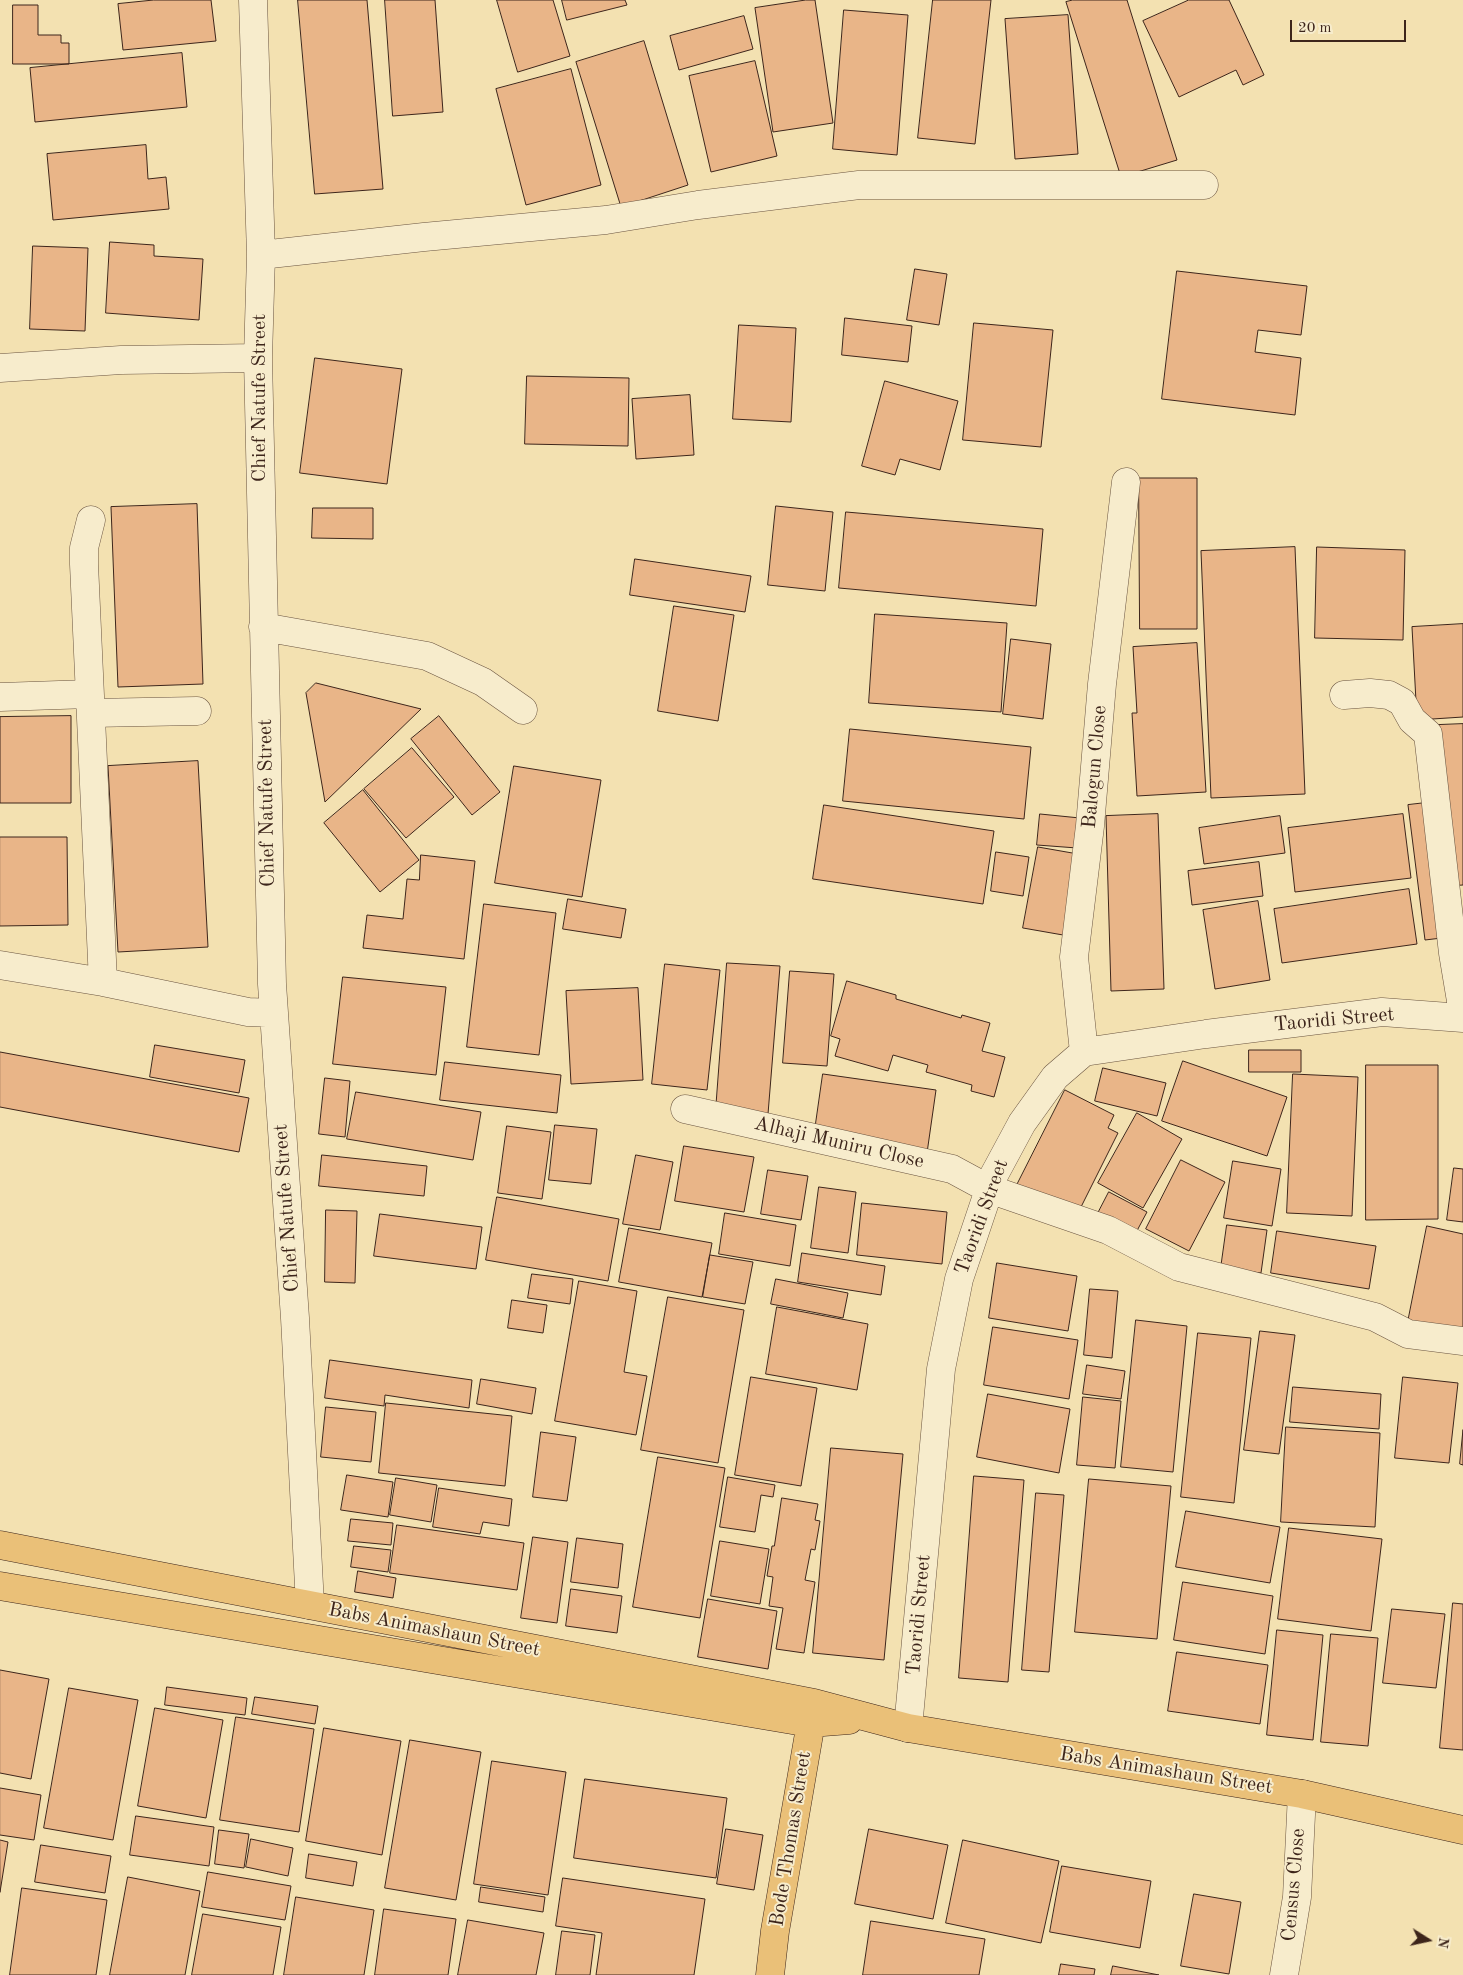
<!DOCTYPE html>
<style>
body{margin:0}
#map{position:relative;width:1463px;height:1975px;overflow:hidden;background:#f3e1b1;font-family:"Old Standard TT",serif}
canvas{display:block}
.north{position:absolute;left:1403px;top:1915px;width:50px;height:50px;-webkit-text-stroke:4px #f7eccc;paint-order:stroke;rotate:100deg;font-size:14px;font-weight:700;line-height:20px;text-align:center;color:#3d251b}
.north::after{content:'';display:block;margin:auto;width:18px;height:22px;background:#3d251b;clip-path:polygon(50% 0,100% 100%,50% 72%,0 100%)}
.scale{position:absolute;left:1290px;top:20px;width:116px;height:22px;box-sizing:border-box;border:2px solid #3d251b;border-top:0;padding-left:6px;font-size:15px;line-height:18px;white-space:nowrap;color:#3d251b;-webkit-text-stroke:4px #f7eccc;paint-order:stroke}
</style>
<div id="map">
<canvas width="1463" height="1975"></canvas>
<div class="north">N</div>
<div class="scale">20 m</div>
</div>
<script>
const ctx = document.querySelector('canvas').getContext('2d');
ctx.lineJoin = 'round';
function fill(path, color) { ctx.fillStyle = color; ctx.fill(path, 'evenodd'); }
function strokePath(path, color, width, dash) { ctx.strokeStyle = color; ctx.lineWidth = width; ctx.lineCap = dash ? 'butt' : 'round'; ctx.setLineDash(dash || []); ctx.stroke(path); }
function drawText(font, color, halo, rows, align = 'center') {
  ctx.font = font + ' "Old Standard TT",serif'; ctx.lineWidth = 4; ctx.setLineDash([]); ctx.textBaseline = 'middle'; ctx.strokeStyle = halo; ctx.fillStyle = color; for (const [text, x, y, turn = 0] of rows) {
    ctx.save(); ctx.translate(x, y); ctx.rotate((+turn || 0) * Math.PI / 180); ctx.textAlign = isNaN(turn) ? turn : align; if (halo) ctx.strokeText(text, 0, 0); ctx.fillText(text, 0, 0); ctx.restore();
  }
}
const building = new Path2D(`
 M 154,0 L 211,0 L 216,41 L 123,50 L 118,4 Z
 M 298,0 L 367,0 L 383,189 L 315,194 Z
 M 385,0 L 435,0 L 443,112 L 393,116 Z
 M 497,0 L 553,0 L 570,56 L 518,72 Z
 M 562,0 L 625,0 L 627,5 L 567,20 Z
 M 806,0 L 815,0 L 833,123 L 773,132 L 755,8 Z
 M 933,0 L 991,0 L 975,144 L 918,138 Z
 M 1073,0 L 1127,0 L 1177,160 L 1121,177 L 1066,2 Z
 M 1189,0 L 1229,0 L 1264,75 L 1243,85 L 1236,70 L 1179,97 L 1143,21 Z
 M 13,5 L 38,5 L 38,35 L 61,35 L 61,43 L 69,43 L 69,64 L 13,64 Z
 M 844,10 L 908,15 L 897,155 L 833,149 Z
 M 1068,15 L 1078,154 L 1015,159 L 1005,19 Z
 M 744,16 L 753,49 L 679,70 L 670,36 Z
 M 644,41 L 688,185 L 621,207 L 576,62 Z
 M 182,53 L 187,107 L 35,122 L 30,68 Z
 M 755,61 L 777,156 L 711,172 L 689,76 Z
 M 571,69 L 601,185 L 526,205 L 496,89 Z
 M 146,145 L 148,179 L 166,177 L 169,209 L 53,220 L 47,154 Z
 M 110,242 L 154,245 L 154,256 L 203,259 L 199,320 L 106,313 Z
 M 33,246 L 88,248 L 85,331 L 30,329 Z
 M 915,269 L 947,274 L 939,325 L 907,320 Z
 M 1177,271 L 1307,286 L 1301,335 L 1258,330 L 1255,352 L 1301,358 L 1295,415 L 1162,399 Z
 M 845,318 L 912,326 L 908,362 L 842,355 Z
 M 974,323 L 1053,330 L 1041,447 L 963,440 Z
 M 739,325 L 796,328 L 791,422 L 733,419 Z
 M 315,358 L 402,369 L 387,484 L 300,473 Z
 M 527,376 L 629,378 L 628,446 L 525,444 Z
 M 885,381 L 958,401 L 940,470 L 900,459 L 895,475 L 862,466 Z
 M 690,395 L 694,455 L 636,459 L 632,399 Z
 M 1139,478 L 1197,478 L 1197,629 L 1140,629 Z
 M 197,504 L 203,684 L 118,687 L 111,507 Z
 M 776,506 L 833,512 L 825,591 L 768,585 Z
 M 313,508 L 373,508 L 373,539 L 312,538 Z
 M 846,512 L 1043,529 L 1036,606 L 839,588 Z
 M 1295,547 L 1305,794 L 1211,798 L 1201,551 Z
 M 1317,547 L 1405,550 L 1403,640 L 1315,638 Z
 M 635,559 L 751,576 L 745,612 L 630,595 Z
 M 674,606 L 734,615 L 718,721 L 658,711 Z
 M 875,614 L 1007,623 L 1001,712 L 869,703 Z
 M 1463,624 L 1463,717 L 1417,720 L 1412,627 Z
 M 1011,639 L 1051,644 L 1043,719 L 1003,714 Z
 M 1197,643 L 1206,792 L 1137,796 L 1132,713 L 1137,713 L 1133,647 Z
 M 316,683 L 421,709 L 325,802 L 306,693 Z
 M 71,716 L 71,803 L 0,803 L 0,717 Z
 M 439,716 L 500,792 L 472,815 L 411,739 Z
 M 1463,724 L 1463,885 L 1446,886 L 1438,725 Z
 M 850,729 L 1031,747 L 1024,819 L 843,801 Z
 M 412,748 L 454,797 L 406,838 L 364,789 Z
 M 198,761 L 208,947 L 118,952 L 108,766 Z
 M 514,766 L 601,780 L 582,897 L 495,883 Z
 M 363,790 L 419,860 L 380,892 L 324,823 Z
 M 1434,802 L 1450,937 L 1425,940 L 1408,805 Z
 M 824,805 L 994,831 L 983,904 L 813,879 Z
 M 1040,814 L 1080,818 L 1077,848 L 1037,845 Z
 M 1158,814 L 1164,989 L 1111,991 L 1106,816 Z
 M 1403,814 L 1411,878 L 1295,892 L 1288,828 Z
 M 1280,816 L 1285,853 L 1204,864 L 1199,828 Z
 M 0,837 L 67,837 L 68,925 L 0,926 Z
 M 1038,847 L 1078,854 L 1063,935 L 1023,928 Z
 M 996,852 L 1029,857 L 1023,896 L 991,891 Z
 M 421,855 L 475,861 L 464,959 L 363,948 L 367,915 L 403,919 L 407,879 L 419,880 Z
 M 1259,862 L 1263,896 L 1192,905 L 1188,871 Z
 M 1409,889 L 1417,944 L 1282,963 L 1274,909 Z
 M 568,899 L 626,909 L 621,938 L 563,929 Z
 M 1258,901 L 1270,980 L 1215,989 L 1203,910 Z
 M 484,904 L 556,913 L 539,1055 L 467,1047 Z
 M 727,963 L 780,966 L 768,1114 L 716,1110 Z
 M 665,964 L 720,970 L 707,1090 L 652,1084 Z
 M 790,971 L 834,974 L 827,1066 L 783,1063 Z
 M 343,977 L 446,987 L 436,1075 L 333,1064 Z
 M 847,981 L 896,995 L 896,999 L 961,1018 L 962,1015 L 990,1023 L 982,1051 L 1005,1057 L 994,1097 L 971,1091 L 972,1085 L 926,1072 L 928,1065 L 893,1055 L 888,1071 L 835,1056 L 840,1039 L 831,1036 Z
 M 638,988 L 643,1080 L 571,1084 L 566,991 Z
 M 155,1045 L 245,1060 L 239,1093 L 150,1077 Z
 M 1249,1050 L 1301,1050 L 1301,1072 L 1249,1072 Z
 M 0,1052 L 249,1098 L 239,1152 L 0,1107 Z
 M 1183,1061 L 1287,1097 L 1267,1156 L 1162,1121 Z
 M 445,1062 L 561,1075 L 557,1113 L 440,1100 Z
 M 1366,1065 L 1438,1065 L 1438,1219 L 1366,1220 Z
 M 1103,1068 L 1166,1083 L 1157,1116 L 1095,1101 Z
 M 823,1074 L 936,1090 L 927,1153 L 814,1137 Z
 M 1293,1074 L 1358,1077 L 1352,1216 L 1287,1213 Z
 M 325,1078 L 350,1081 L 345,1137 L 319,1134 Z
 M 1065,1090 L 1114,1115 L 1108,1128 L 1118,1133 L 1077,1215 L 1017,1185 Z
 M 356,1092 L 481,1112 L 473,1160 L 347,1139 Z
 M 1137,1113 L 1182,1139 L 1143,1208 L 1098,1183 Z
 M 555,1125 L 597,1129 L 591,1184 L 549,1180 Z
 M 507,1126 L 551,1132 L 542,1199 L 498,1193 Z
 M 684,1146 L 754,1157 L 744,1212 L 675,1201 Z
 M 322,1155 L 427,1166 L 424,1196 L 319,1186 Z
 M 636,1155 L 673,1162 L 660,1230 L 623,1224 Z
 M 1181,1160 L 1225,1182 L 1189,1251 L 1146,1229 Z
 M 1233,1161 L 1281,1169 L 1272,1226 L 1224,1218 Z
 M 1454,1168 L 1463,1169 L 1463,1222 L 1447,1220 Z
 M 768,1170 L 808,1176 L 801,1220 L 761,1214 Z
 M 819,1187 L 856,1192 L 848,1253 L 811,1248 Z
 M 1109,1192 L 1147,1212 L 1132,1240 L 1094,1221 Z
 M 497,1197 L 619,1219 L 608,1281 L 486,1260 Z
 M 862,1203 L 947,1212 L 942,1264 L 857,1255 Z
 M 326,1210 L 357,1211 L 355,1283 L 325,1282 Z
 M 725,1213 L 796,1225 L 790,1266 L 719,1254 Z
 M 380,1214 L 482,1227 L 476,1269 L 374,1256 Z
 M 1227,1225 L 1267,1230 L 1261,1273 L 1221,1268 Z
 M 1427,1226 L 1463,1234 L 1463,1333 L 1408,1322 Z
 M 629,1228 L 712,1243 L 702,1297 L 619,1282 Z
 M 1277,1231 L 1376,1246 L 1369,1289 L 1271,1273 Z
 M 802,1253 L 885,1266 L 881,1295 L 798,1282 Z
 M 710,1255 L 753,1262 L 745,1304 L 703,1297 Z
 M 997,1263 L 1077,1276 L 1068,1331 L 989,1318 Z
 M 532,1274 L 573,1279 L 570,1304 L 528,1298 Z
 M 776,1279 L 848,1293 L 843,1318 L 771,1304 Z
 M 579,1281 L 637,1291 L 624,1372 L 647,1376 L 636,1435 L 555,1421 Z
 M 1090,1289 L 1118,1291 L 1112,1358 L 1084,1355 Z
 M 668,1297 L 744,1310 L 718,1463 L 641,1450 Z
 M 512,1300 L 547,1305 L 543,1333 L 508,1328 Z
 M 777,1307 L 868,1324 L 857,1390 L 766,1374 Z
 M 1136,1320 L 1187,1326 L 1173,1472 L 1121,1467 Z
 M 993,1327 L 1078,1340 L 1069,1399 L 984,1385 Z
 M 1260,1331 L 1295,1335 L 1279,1454 L 1244,1450 Z
 M 1198,1333 L 1251,1338 L 1234,1503 L 1181,1497 Z
 M 330,1360 L 472,1380 L 469,1408 L 385,1395 L 384,1406 L 325,1398 Z
 M 1087,1365 L 1125,1371 L 1121,1399 L 1083,1394 Z
 M 751,1377 L 817,1388 L 801,1486 L 735,1475 Z
 M 1403,1377 L 1458,1383 L 1449,1463 L 1395,1458 Z
 M 481,1379 L 536,1388 L 532,1414 L 477,1404 Z
 M 1293,1387 L 1381,1394 L 1379,1429 L 1290,1422 Z
 M 988,1394 L 1070,1409 L 1059,1473 L 977,1457 Z
 M 1083,1397 L 1121,1401 L 1115,1468 L 1077,1465 Z
 M 386,1403 L 512,1416 L 505,1486 L 379,1473 Z
 M 326,1407 L 376,1412 L 371,1462 L 321,1457 Z
 M 1286,1427 L 1380,1433 L 1375,1527 L 1281,1522 Z
 M 1463,1430 L 1463,1465 L 1460,1464 Z
 M 541,1432 L 576,1437 L 567,1501 L 533,1497 Z
 M 831,1448 L 903,1454 L 884,1660 L 813,1653 Z
 M 658,1457 L 725,1468 L 700,1618 L 633,1607 Z
 M 347,1475 L 393,1482 L 388,1517 L 341,1510 Z
 M 974,1476 L 1024,1480 L 1008,1682 L 959,1678 Z
 M 728,1477 L 775,1485 L 773,1497 L 761,1495 L 755,1532 L 720,1527 Z
 M 396,1478 L 437,1485 L 431,1522 L 390,1515 Z
 M 1089,1479 L 1171,1486 L 1157,1639 L 1075,1632 Z
 M 439,1488 L 512,1499 L 509,1526 L 483,1522 L 480,1534 L 433,1527 Z
 M 1036,1493 L 1064,1495 L 1049,1672 L 1022,1670 Z
 M 782,1498 L 818,1504 L 815,1520 L 820,1521 L 815,1550 L 811,1549 L 805,1580 L 815,1582 L 804,1653 L 776,1649 L 783,1608 L 769,1606 L 773,1577 L 767,1576 L 772,1546 L 774,1546 Z
 M 1186,1511 L 1280,1527 L 1270,1583 L 1176,1567 Z
 M 351,1519 L 393,1523 L 391,1545 L 348,1541 Z
 M 397,1525 L 524,1543 L 517,1590 L 390,1573 Z
 M 1289,1528 L 1382,1539 L 1371,1631 L 1278,1619 Z
 M 533,1537 L 568,1542 L 557,1623 L 521,1618 Z
 M 577,1538 L 623,1544 L 618,1588 L 571,1582 Z
 M 720,1541 L 769,1549 L 760,1604 L 711,1596 Z
 M 354,1546 L 391,1550 L 388,1572 L 351,1567 Z
 M 358,1571 L 396,1578 L 393,1598 L 355,1592 Z
 M 1183,1582 L 1273,1596 L 1265,1654 L 1174,1640 Z
 M 571,1589 L 622,1596 L 617,1633 L 566,1626 Z
 M 708,1599 L 777,1611 L 768,1669 L 698,1657 Z
 M 1453,1603 L 1463,1604 L 1463,1750 L 1440,1748 Z
 M 1392,1609 L 1445,1614 L 1436,1688 L 1383,1683 Z
 M 1277,1630 L 1323,1635 L 1313,1740 L 1267,1735 Z
 M 1331,1634 L 1378,1638 L 1368,1746 L 1321,1742 Z
 M 1177,1652 L 1268,1665 L 1260,1724 L 1168,1711 Z
 M 0,1670 L 49,1679 L 31,1779 L 0,1773 Z
 M 167,1687 L 247,1698 L 245,1715 L 165,1705 Z
 M 69,1688 L 138,1700 L 113,1840 L 44,1828 Z
 M 255,1697 L 318,1706 L 315,1724 L 252,1714 Z
 M 155,1708 L 223,1720 L 206,1818 L 138,1806 Z
 M 236,1717 L 314,1729 L 299,1832 L 220,1820 Z
 M 324,1728 L 401,1741 L 382,1855 L 306,1841 Z
 M 410,1740 L 481,1752 L 456,1900 L 385,1888 Z
 M 492,1761 L 566,1772 L 548,1895 L 474,1884 Z
 M 585,1779 L 727,1798 L 716,1878 L 574,1858 Z
 M 0,1788 L 41,1795 L 34,1840 L 0,1835 Z
 M 136,1816 L 214,1827 L 209,1866 L 130,1855 Z
 M 726,1829 L 763,1835 L 754,1890 L 717,1884 Z
 M 869,1829 L 948,1845 L 933,1919 L 855,1904 Z
 M 219,1830 L 249,1834 L 244,1868 L 215,1864 Z
 M 251,1839 L 293,1848 L 288,1876 L 246,1867 Z
 M 0,1840 L 8,1842 L 0,1892 Z
 M 963,1840 L 1059,1861 L 1041,1943 L 946,1923 Z
 M 41,1845 L 111,1856 L 105,1893 L 35,1882 Z
 M 309,1854 L 357,1862 L 353,1886 L 306,1878 Z
 M 1062,1866 L 1151,1881 L 1140,1948 L 1050,1932 Z
 M 208,1872 L 291,1886 L 285,1920 L 202,1907 Z
 M 128,1877 L 200,1891 L 185,1975 L 110,1975 Z
 M 563,1878 L 705,1899 L 694,1975 L 596,1975 L 602,1933 L 556,1926 Z
 M 481,1887 L 545,1897 L 543,1912 L 479,1902 Z
 M 22,1888 L 107,1900 L 96,1975 L 10,1975 Z
 M 1194,1894 L 1241,1902 L 1229,1974 L 1181,1966 Z
 M 296,1897 L 374,1910 L 364,1975 L 284,1975 Z
 M 384,1909 L 456,1919 L 448,1975 L 375,1975 Z
 M 203,1914 L 281,1927 L 273,1975 L 192,1975 Z
 M 468,1920 L 544,1933 L 536,1975 L 458,1975 Z
 M 871,1921 L 985,1939 L 979,1975 L 863,1975 Z
 M 562,1931 L 595,1935 L 590,1975 L 556,1975 Z
 M 1061,1964 L 1095,1969 L 1094,1975 L 1059,1975 Z
 M 1113,1966 L 1159,1975 L 1111,1975 Z`);
fill(building, '#e9b588');
strokePath(building, '#3d251b', 1);
const minor = new Path2D(`
 M 253,0 L 261,255 L 258,358 L 272,984 L 295,1318 L 310,1605
 M 261,255 L 424,237 L 606,220 L 698,205 L 859,185 L 1204,185
 M 0,368 L 121,360 L 258,358
 M 91,520 L 84,548 L 84,564 L 103,982 L 248,1012 L 273,1013
 M 263,627 L 427,656 L 483,682 L 523,710
 M 1344,695 L 1370,693 L 1389,695 L 1402,702 L 1412,720 L 1428,734 L 1453,953 L 1463,1013
 M 0,697 L 89,694
 M 91,713 L 197,711
 M 0,965 L 103,982
 M 1084,1052 L 1074,957 L 1090,826 L 1102,684 L 1126,482
 M 685,1109 L 952,1169 L 989,1189 L 1108,1230 L 1179,1267 L 1375,1317 L 1408,1334 L 1463,1341
 M 908,1728 L 941,1369 L 959,1279 L 994,1175 L 1022,1123 L 1055,1077 L 1084,1052 L 1206,1034 L 1382,1012 L 1463,1018
 M 1284,1975 L 1297,1897 L 1302,1794`);
const major = new Path2D(`
 M 0,1545 L 814,1703 L 908,1728 L 1302,1794 L 1463,1830
 M 0,1586 L 810,1723 L 849,1720
 M 770,1975 L 775,1931 L 814,1705`);
strokePath(minor, '#6a5440', 29);
strokePath(major, '#3d251b', 29);
strokePath(minor, '#f7eccc', 28);
strokePath(major, '#eac078', 28);
drawText('20px', '#3d251b', '#f7eccc', [
 ["Chief Natufe Street",260,398,-90],
 ["Balogun Close",1095,767,-85],
 ["Chief Natufe Street",267,803,-91],
 ["Taoridi Street",1334,1020,-5],
 ["Alhaji Muniru Close",839,1143,13],
 ["Chief Natufe Street",287,1208,-94],
 ["Taoridi Street",982,1217,-70],
 ["Taoridi Street",919,1615,-85],
 ["Babs Animashaun Street",434,1630,11],
 ["Babs Animashaun Street",1166,1771,9],
 ["Bode Thomas Street",791,1839,-81],
 ["Census Close",1294,1885,-85]
]);
</script>
